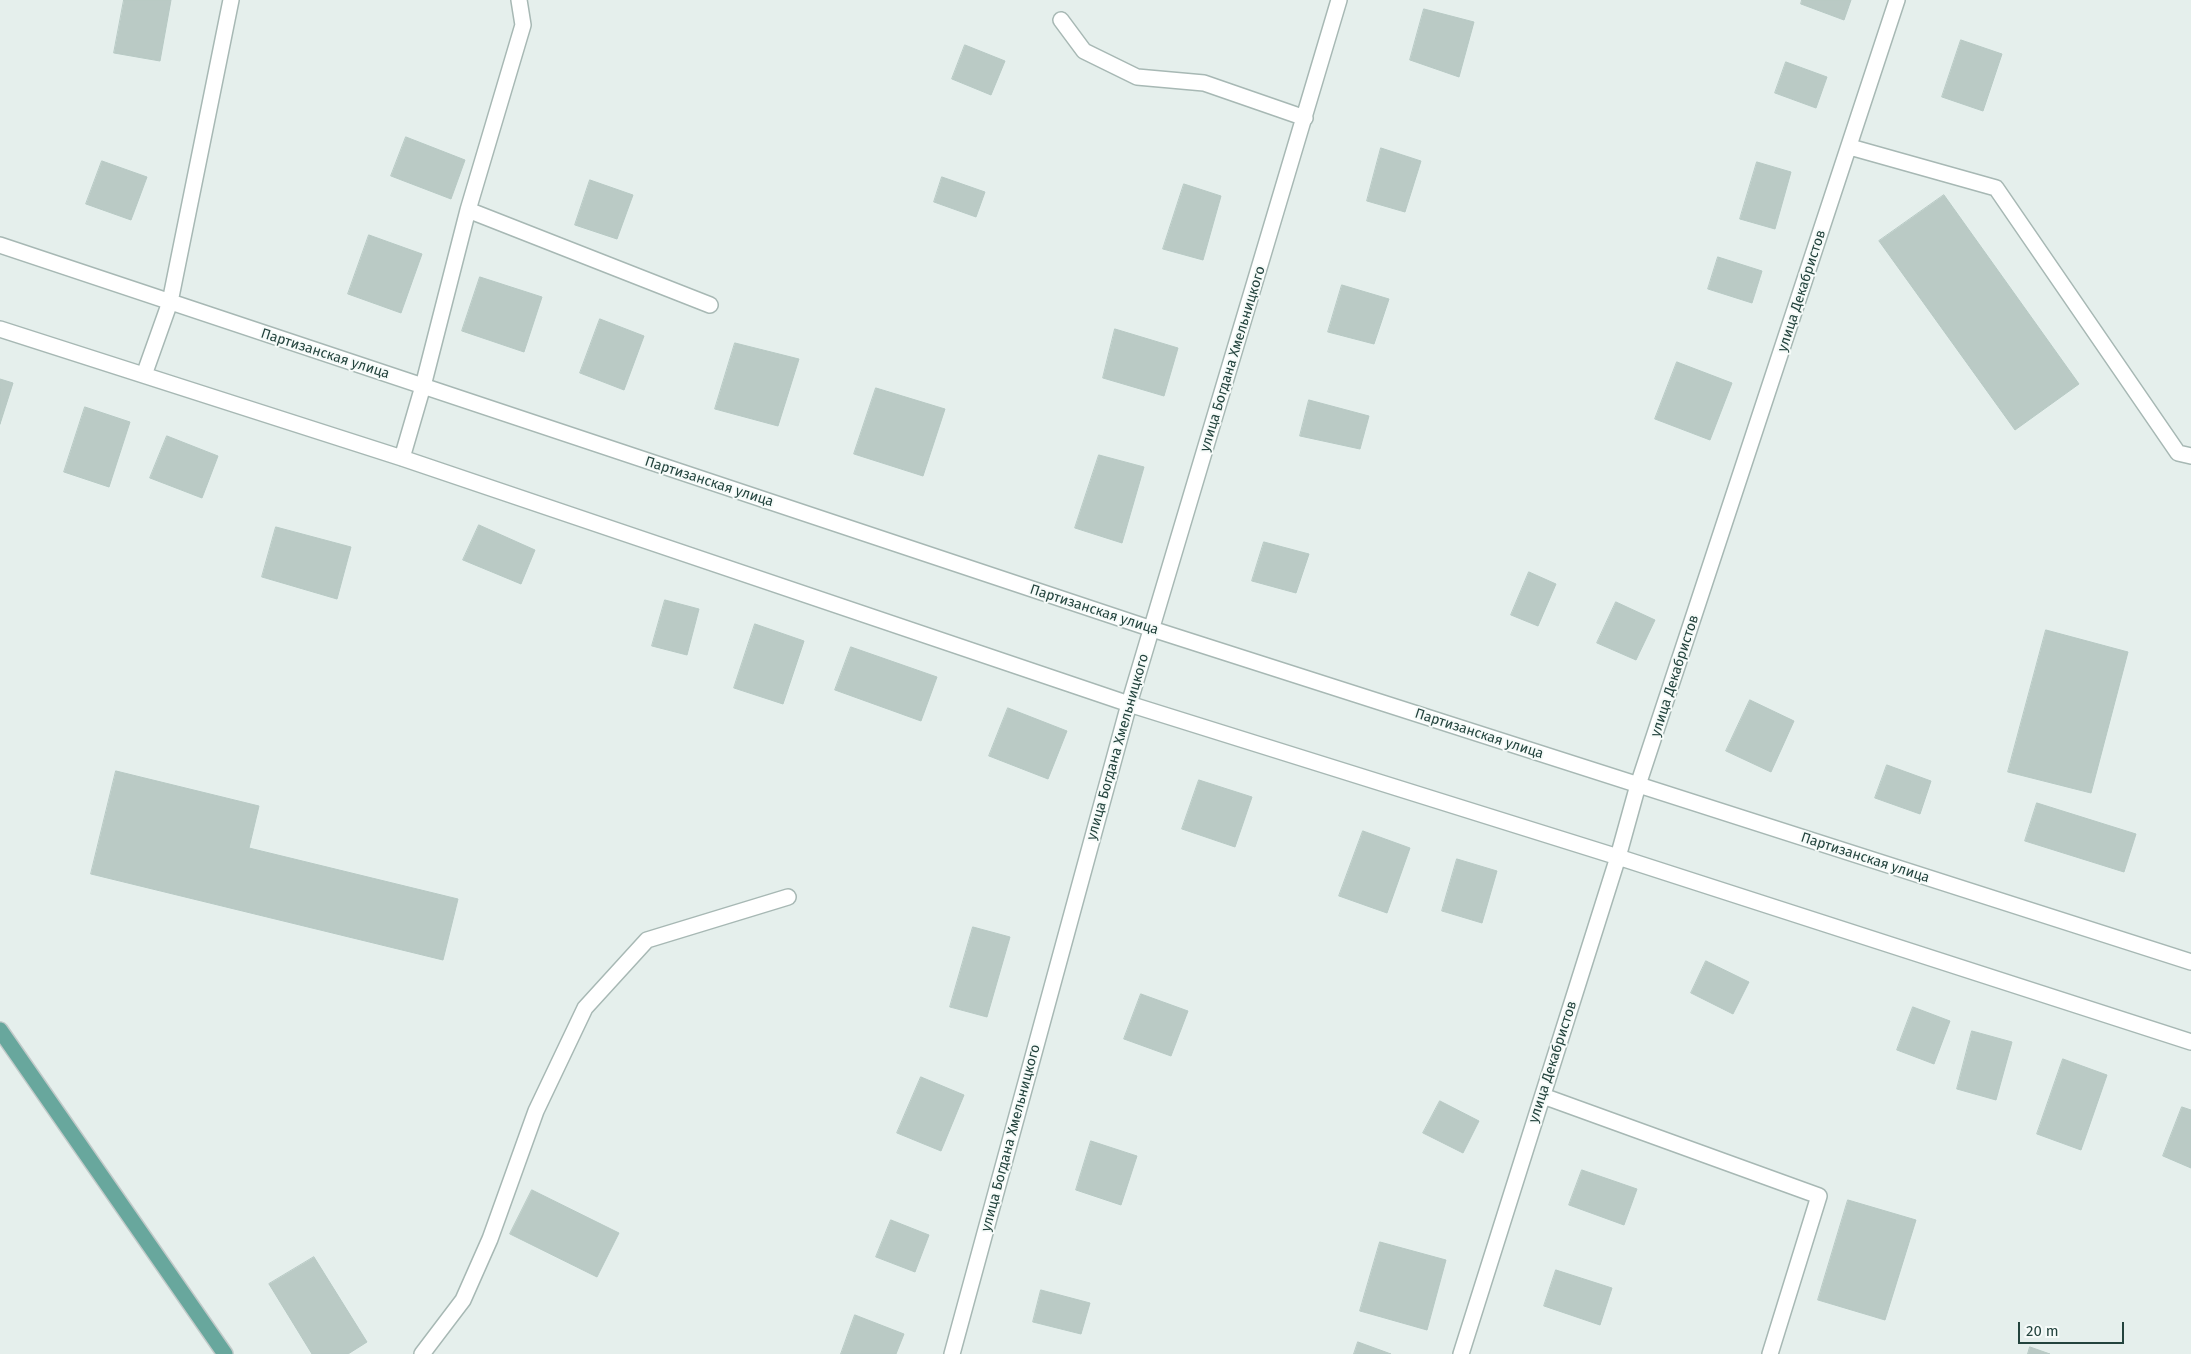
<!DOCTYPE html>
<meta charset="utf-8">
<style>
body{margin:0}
#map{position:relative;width:2191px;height:1354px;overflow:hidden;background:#e5efec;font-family:"Fira Sans",sans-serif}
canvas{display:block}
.scale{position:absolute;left:2018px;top:1322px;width:106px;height:22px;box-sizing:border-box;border:2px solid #23433d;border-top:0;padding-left:6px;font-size:15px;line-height:18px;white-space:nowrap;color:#23433d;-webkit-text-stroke:4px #f6fbf9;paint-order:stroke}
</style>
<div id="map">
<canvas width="2191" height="1354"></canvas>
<div class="scale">20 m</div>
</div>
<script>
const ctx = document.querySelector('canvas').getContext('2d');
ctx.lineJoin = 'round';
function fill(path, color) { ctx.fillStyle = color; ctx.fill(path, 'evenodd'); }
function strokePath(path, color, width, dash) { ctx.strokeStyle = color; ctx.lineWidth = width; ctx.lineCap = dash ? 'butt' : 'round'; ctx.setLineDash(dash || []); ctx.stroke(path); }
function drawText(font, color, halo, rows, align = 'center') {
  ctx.font = font + ' "Fira Sans",sans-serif'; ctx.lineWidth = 4; ctx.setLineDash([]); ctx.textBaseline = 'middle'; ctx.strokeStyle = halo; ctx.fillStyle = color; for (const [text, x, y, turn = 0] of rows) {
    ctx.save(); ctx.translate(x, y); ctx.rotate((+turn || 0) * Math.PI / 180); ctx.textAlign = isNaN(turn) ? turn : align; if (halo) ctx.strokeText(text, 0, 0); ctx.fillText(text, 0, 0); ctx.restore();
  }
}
const building = new Path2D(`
 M 124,0 L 171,0 L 160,61 L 114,53 Z
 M 1802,0 L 1851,0 L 1844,20 L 1801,4 Z
 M 1424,9 L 1474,22 L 1459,77 L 1410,60 Z
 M 1961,40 L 2002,54 L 1983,111 L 1942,97 Z
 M 965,45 L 1005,61 L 991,95 L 952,79 Z
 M 1786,62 L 1827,77 L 1816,108 L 1775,93 Z
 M 406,137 L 465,160 L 451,199 L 391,176 Z
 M 1381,148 L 1421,161 L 1405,212 L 1367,201 Z
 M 102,161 L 147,177 L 131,220 L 86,204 Z
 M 1757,162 L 1791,172 L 1775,229 L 1740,219 Z
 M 942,177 L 985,192 L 976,217 L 934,202 Z
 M 590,180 L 633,195 L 617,239 L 575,225 Z
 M 1184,184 L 1221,196 L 1203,260 L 1163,249 Z
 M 1944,195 L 2079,384 L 2015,430 L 1879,241 Z
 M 369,235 L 422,254 L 401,313 L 348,294 Z
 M 1718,257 L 1762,271 L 1752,303 L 1708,289 Z
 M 480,277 L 542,297 L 524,352 L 462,331 Z
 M 1342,285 L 1389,299 L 1374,344 L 1328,332 Z
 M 600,319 L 644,336 L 624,390 L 580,373 Z
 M 1115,329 L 1178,348 L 1164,396 L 1103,378 Z
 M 735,343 L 799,359 L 778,426 L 715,409 Z
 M 1677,362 L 1732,383 L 1710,440 L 1655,419 Z
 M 0,379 L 13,383 L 0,424 Z
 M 876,388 L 945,409 L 923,476 L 854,454 Z
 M 1309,400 L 1369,416 L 1360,449 L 1300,436 Z
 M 85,407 L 130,422 L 109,487 L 64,472 Z
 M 167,436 L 218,456 L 202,498 L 150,478 Z
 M 1099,455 L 1144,467 L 1122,543 L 1075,528 Z
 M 479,525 L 535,550 L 521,584 L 463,560 Z
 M 276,527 L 351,547 L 337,599 L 262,577 Z
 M 1264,542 L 1309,554 L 1296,593 L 1252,581 Z
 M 1529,572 L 1556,584 L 1538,626 L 1511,615 Z
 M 665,600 L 699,609 L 687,655 L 652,646 Z
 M 1616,602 L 1655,620 L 1636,660 L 1597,643 Z
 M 755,624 L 804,641 L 783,704 L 734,688 Z
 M 2046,630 L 2128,652 L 2091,793 L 2008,772 Z
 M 851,647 L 937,677 L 921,721 L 835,690 Z
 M 1750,700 L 1794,721 L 1771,772 L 1726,751 Z
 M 1008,708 L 1067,731 L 1048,779 L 989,756 Z
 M 1887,765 L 1931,781 L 1920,814 L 1875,798 Z
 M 116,771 L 259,806 L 249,848 L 458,899 L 443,960 L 91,874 Z
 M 1199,780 L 1252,797 L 1235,847 L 1182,829 Z
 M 2037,803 L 2136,834 L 2124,872 L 2025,841 Z
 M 1363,831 L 1410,848 L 1387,913 L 1339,896 Z
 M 1457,859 L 1497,871 L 1482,923 L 1442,911 Z
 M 973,927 L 1010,937 L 987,1017 L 950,1007 Z
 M 1706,961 L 1749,982 L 1733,1014 L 1691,993 Z
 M 1141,994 L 1188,1011 L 1171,1056 L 1124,1039 Z
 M 1913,1007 L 1950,1021 L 1934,1064 L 1897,1050 Z
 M 1972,1031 L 2012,1042 L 1996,1100 L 1957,1089 Z
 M 2063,1059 L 2107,1075 L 2081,1150 L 2037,1134 Z
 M 921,1077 L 964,1095 L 941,1151 L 897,1133 Z
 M 1440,1101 L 1479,1121 L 1463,1153 L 1423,1133 Z
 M 2182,1107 L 2191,1110 L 2191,1168 L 2163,1156 Z
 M 1091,1141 L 1137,1156 L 1121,1205 L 1076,1190 Z
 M 1582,1170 L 1637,1189 L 1624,1225 L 1569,1205 Z
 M 532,1190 L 619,1233 L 597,1277 L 510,1234 Z
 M 1848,1200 L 1916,1220 L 1885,1320 L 1818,1300 Z
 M 891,1220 L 929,1235 L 915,1272 L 876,1257 Z
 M 1380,1242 L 1446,1260 L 1427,1330 L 1360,1311 Z
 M 314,1257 L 367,1342 L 348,1354 L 312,1354 L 269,1284 Z
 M 1556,1270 L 1612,1288 L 1600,1325 L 1544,1306 Z
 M 1041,1290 L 1090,1303 L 1081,1334 L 1033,1322 Z
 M 855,1315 L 904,1334 L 896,1354 L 841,1354 Z
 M 1358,1342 L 1391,1354 L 1354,1354 Z
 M 2030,1347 L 2050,1354 L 2028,1354 Z`);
fill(building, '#bacac5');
strokePath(building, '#b7c9c4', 1);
const minor = new Path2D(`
 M 1061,20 L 1084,51 L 1137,77 L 1204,83 L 1305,118
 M 1850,147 L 1996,188 L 2178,453 L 2191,456
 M 468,210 L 710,305
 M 0,245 L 1152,629 L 2191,962
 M 0,329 L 402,458 L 1129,704 L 1618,857 L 2191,1042
 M 144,375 L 170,302 L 231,0
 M 402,458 L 423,386 L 468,210 L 523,25 L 519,0
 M 1543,1096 L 1819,1196 L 1770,1354
 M 422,1354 L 463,1300 L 490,1239 L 536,1111 L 585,1008 L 647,940 L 788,897
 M 952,1354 L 1129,704 L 1339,0
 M 1461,1354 L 1618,857 L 1638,785 L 1897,0`);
const major = new Path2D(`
 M 0,1030 L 225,1354`);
strokePath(minor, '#a7b8b4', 18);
strokePath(major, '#c1cac9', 18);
strokePath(minor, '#fff', 15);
strokePath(major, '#68a79d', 15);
drawText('14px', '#23433d', '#f6fbf9', [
 ["улица Декабристов",1802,291,-72],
 ["Партизанская улица",325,354,18],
 ["улица Богдана Хмельницкого",1233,359,-73],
 ["Партизанская улица",709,482,18],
 ["Партизанская улица",1094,610,18],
 ["улица Декабристов",1675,676,-72],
 ["Партизанская улица",1479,734,18],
 ["улица Богдана Хмельницкого",1118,747,-74],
 ["Партизанская улица",1865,858,18],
 ["улица Декабристов",1553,1062,-72],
 ["улица Богдана Хмельницкого",1011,1138,-75]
]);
</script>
